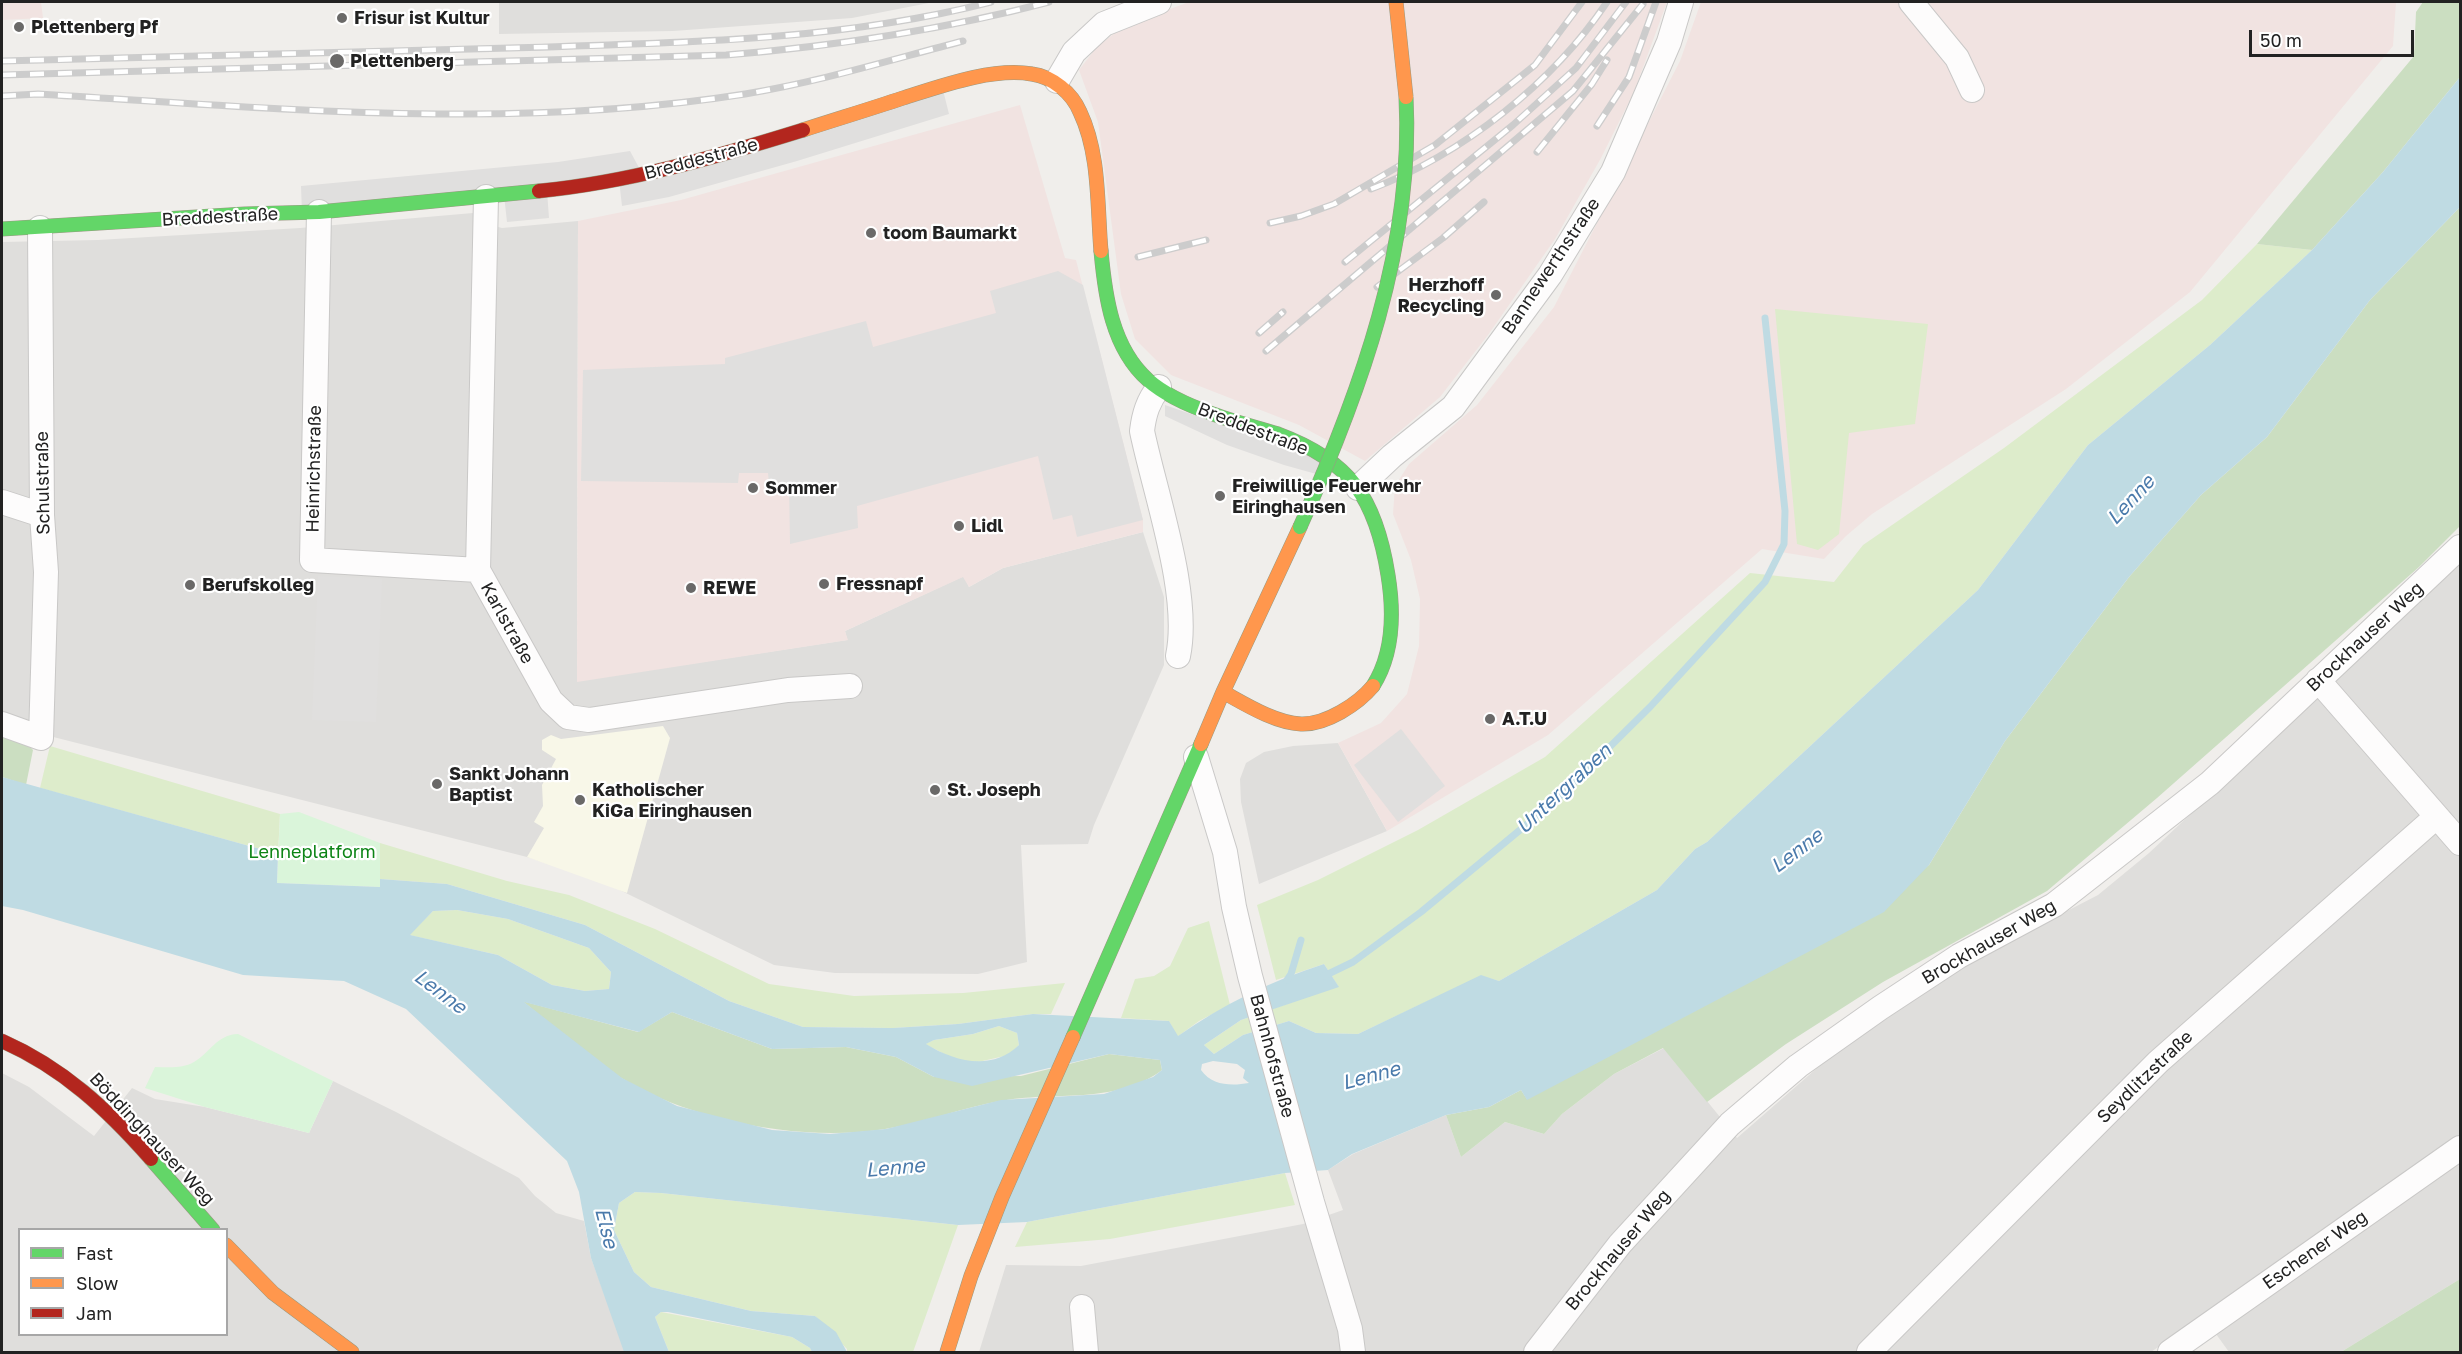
<!DOCTYPE html>
<meta charset="utf-8">
<style>
body{margin:0}
#map{position:relative;width:2462px;height:1354px;overflow:hidden;background:#f0eeeb;font-family:"Golos Text",sans-serif}
canvas{display:block}
.frame{position:absolute;inset:0;border:3px solid #222;pointer-events:none}
.legend{position:absolute;left:18px;top:1228px;width:210px;height:108px;box-sizing:border-box;background:#fff;border:2px solid #a7a7a7;margin:0;padding:8px 10px;list-style:none;font-size:18px;color:#222}
.legend li{display:flex;align-items:center;gap:12px;height:30px}
.legend b{width:30px;border:2px solid #a7a7a7}
.scale{position:absolute;left:2249px;top:30px;width:165px;height:27px;box-sizing:border-box;border:3px solid #222;border-top:0;padding-left:8px;font-size:18px;line-height:21px;white-space:nowrap;color:#222;-webkit-text-stroke:4px #fff;paint-order:stroke}
</style>
<div id="map">
<canvas width="2462" height="1354"></canvas>
<div class="frame"></div>
<ul class="legend">
<li><b style="height:8px;background:#63d668"></b>Fast</li>
<li><b style="height:8px;background:#ff974d"></b>Slow</li>
<li><b style="height:8px;background:#b3261e"></b>Jam</li>
</ul>
<div class="scale">50 m</div>
</div>
<script>
const ctx = document.querySelector('canvas').getContext('2d');
ctx.lineJoin = 'round';
function fill(path, color) { ctx.fillStyle = color; ctx.fill(path, 'evenodd'); }
function strokePath(path, color, width, dash) { ctx.strokeStyle = color; ctx.lineWidth = width; ctx.lineCap = dash ? 'butt' : 'round'; ctx.setLineDash(dash || []); ctx.stroke(path); }
function drawText(font, color, halo, rows, align = 'center') {
  ctx.font = font + ' "Golos Text",sans-serif'; ctx.lineWidth = 4.5; ctx.setLineDash([]); ctx.textBaseline = 'middle'; ctx.strokeStyle = halo; ctx.fillStyle = color; for (const [text, x, y, turn = 0] of rows) {
    ctx.save(); ctx.translate(x, y); ctx.rotate((+turn || 0) * Math.PI / 180); ctx.textAlign = isNaN(turn) ? turn : align; if (halo) ctx.strokeText(text, 0, 0); ctx.fillText(text, 0, 0); ctx.restore();
  }
}
fill(new Path2D(`
 M 499,2 L 934,2 L 852,18 L 673,31 L 499,34 Z
 M 473,213 L 480,222 L 502,228 L 578,221 L 577,681 L 847,640 L 845,631 L 964,576 L 969,587 L 1003,568 L 1143,532 L 1164,597 L 1164,665 L 1094,825 L 1088,844 L 1021,845 L 1027,962 L 978,974 L 835,973 L 774,965 L 599,880 L 527,857 L 2,724 L 2,242 L 98,240 L 300,228 Z
 M 2460,562 L 2460,1279 L 2341,1352 L 2229,1352 L 2203,1316 L 2151,1352 L 979,1352 L 1006,1265 L 1081,1266 L 1303,1224 L 1343,1210 L 1328,1170 L 1353,1154 L 1446,1115 L 1461,1157 L 1505,1122 L 1544,1134 L 1562,1114 L 1614,1074 L 1664,1048 L 1737,1138 L 1832,1055 L 1982,955 L 2098,895 L 2149,853 Z
 M 1338,743 L 1387,831 L 1259,884 L 1241,802 L 1240,779 L 1246,763 L 1264,752 L 1293,746 Z
 M 2,1073 L 29,1087 L 94,1136 L 132,1088 L 155,1099 L 205,1107 L 309,1133 L 333,1081 L 396,1112 L 519,1178 L 535,1196 L 556,1213 L 584,1221 L 591,1258 L 626,1352 L 2,1352 ZM 20,1230 L 226,1230 L 226,1334 L 20,1334 Z`), '#dfdedc');
fill(new Path2D(`
 M 2,2 L 41,2 L 43,18 L 2,20 Z
 M 1189,2 L 1667,2 L 1634,92 L 1601,158 L 1555,239 L 1488,335 L 1440,397 L 1365,461 L 1299,425 L 1171,375 L 1135,339 L 1121,294 L 1098,122 L 1079,70 L 1096,48 L 1122,27 Z
 M 1701,2 L 2396,2 L 2393,46 L 2190,292 L 2066,389 L 1872,514 L 1846,536 L 1824,559 L 1762,549 L 1548,735 L 1387,831 L 1338,743 L 1381,723 L 1407,694 L 1419,646 L 1420,599 L 1411,560 L 1393,514 L 1395,486 L 1409,464 L 1477,405 L 1554,307 L 1680,61 Z
 M 1020,105 L 1065,258 L 1076,260 L 1143,520 L 1143,532 L 1003,568 L 969,587 L 963,577 L 845,631 L 848,640 L 577,682 L 578,221 L 681,200 Z`), '#f1e3e1');
fill(new Path2D(`
 M 663,726 L 670,738 L 627,893 L 527,857 L 544,828 L 534,822 L 543,806 L 542,785 L 556,759 L 542,750 L 542,740 L 551,735 L 561,739 Z`), '#f8f7e8');
fill(new Path2D(`
 M 2257,244 L 2312,250 L 2210,345 L 2088,445 L 1978,590 L 1707,842 L 1695,849 L 1657,890 L 1499,981 L 1481,976 L 1358,1034 L 1316,1033 L 1289,1021 L 1243,1035 L 1214,1054 L 1204,1045 L 1241,1020 L 1338,986 L 1324,964 L 1276,980 L 1257,905 L 1318,880 L 1418,830 L 1545,757 L 1750,573 L 1834,582 L 1863,545 L 2004,448 L 2202,300 Z
 M 1775,309 L 1928,324 L 1915,424 L 1849,433 L 1839,534 L 1818,550 L 1797,544 Z
 M 50,746 L 280,814 L 278,854 L 40,788 Z
 M 380,843 L 507,881 L 569,895 L 655,929 L 769,984 L 854,996 L 963,993 L 1065,983 L 1051,1014 L 1033,1014 L 958,1024 L 893,1028 L 803,1027 L 729,1001 L 585,925 L 447,884 L 380,879 Z
 M 457,910 L 508,919 L 589,948 L 611,972 L 609,989 L 585,991 L 552,985 L 498,955 L 409,935 L 433,911 Z
 M 1209,921 L 1230,1005 L 1199,1021 L 1177,1037 L 1169,1021 L 1121,1018 L 1135,979 L 1154,976 L 1170,966 L 1188,928 Z
 M 999,1026 L 1017,1033 L 1019,1045 L 1009,1055 L 978,1062 L 956,1060 L 925,1044 L 934,1040 L 973,1034 Z
 M 1285,1173 L 1295,1205 L 1110,1239 L 1015,1247 L 1027,1222 Z
 M 635,1192 L 661,1193 L 958,1225 L 913,1352 L 847,1352 L 847,1349 L 815,1316 L 751,1311 L 651,1287 L 634,1272 L 614,1230 L 619,1203 Z
 M 661,1312 L 792,1337 L 810,1348 L 812,1352 L 669,1352 L 655,1317 Z`), '#ddeccb');
fill(new Path2D(`
 M 2423,2 L 2460,2 L 2460,77 L 2383,172 L 2312,250 L 2257,244 L 2414,56 L 2416,12 Z
 M 2460,207 L 2460,526 L 2419,567 L 2157,798 L 2047,891 L 1883,982 L 1786,1044 L 1707,1102 L 1663,1048 L 1614,1074 L 1562,1114 L 1544,1134 L 1505,1122 L 1461,1157 L 1446,1115 L 1489,1107 L 1521,1090 L 1527,1099 L 1929,865 L 2005,741 L 2129,577 L 2201,495 L 2267,437 L 2370,300 Z
 M 2,728 L 16,731 L 33,750 L 26,785 L 2,777 Z
 M 522,1001 L 638,1032 L 672,1012 L 772,1049 L 846,1047 L 896,1057 L 934,1077 L 1021,1076 L 1109,1054 L 1160,1060 L 1162,1070 C 1116,1105 1052,1091 1000,1101 C 961,1108 924,1123 885,1129 C 803,1142 694,1122 623,1079 C 589,1059 553,1025 522,1001 Z
 M 2460,1279 L 2460,1352 L 2341,1352 Z`), '#cbdec1');
fill(new Path2D(`
 M 299,812 L 380,843 L 380,887 L 277,883 L 280,814 Z
 M 238,1034 L 333,1081 L 309,1133 L 205,1107 L 145,1088 L 155,1067 C 168,1067 182,1069 194,1062 C 211,1052 216,1035 238,1034 Z`), '#daf5da');
fill(new Path2D(`
 M 942,86 L 949,114 L 797,161 L 669,197 L 622,206 L 619,180 L 547,191 L 549,218 L 507,222 L 504,195 L 302,213 L 301,186 L 558,162 L 630,151 L 643,175 Z
 M 1058,271 L 1083,285 L 1143,520 L 1077,537 L 1072,515 L 1053,520 L 1038,456 L 857,506 L 858,528 L 790,544 L 789,484 L 769,484 L 768,473 L 739,473 L 738,483 L 581,481 L 583,370 L 725,364 L 725,358 L 866,321 L 873,347 L 996,313 L 990,291 Z
 M 1165,405 L 1335,464 L 1327,477 L 1284,465 L 1227,445 L 1165,416 Z
 M 318,576 L 382,579 L 376,722 L 312,720 Z
 M 1401,729 L 1445,786 L 1398,822 L 1354,765 Z`), '#e0dfde');
fill(new Path2D(`
 M 2460,77 L 2460,207 L 2370,300 L 2267,437 L 2201,495 L 2129,577 L 2005,741 L 1929,865 L 1884,912 L 1527,1100 L 1521,1090 L 1489,1107 L 1446,1115 L 1352,1154 L 1328,1170 L 1285,1173 L 1027,1222 L 958,1225 L 661,1193 L 635,1192 L 619,1203 L 614,1230 L 634,1272 L 651,1287 L 751,1311 L 815,1316 L 836,1332 L 847,1352 L 812,1352 L 810,1348 L 792,1337 L 668,1312 L 661,1312 L 655,1317 L 669,1352 L 624,1352 L 591,1258 L 579,1192 L 567,1161 L 406,1009 L 344,981 L 243,975 L 23,910 L 2,906 L 2,777 L 278,854 L 277,883 L 380,887 L 380,879 L 447,884 L 585,925 L 729,1001 L 803,1027 L 893,1028 L 958,1024 L 1033,1014 L 1169,1021 L 1178,1036 C 1222,1005 1271,981 1324,964 L 1339,987 L 1241,1020 L 1204,1045 L 1214,1054 L 1243,1035 L 1289,1021 L 1316,1033 L 1358,1034 L 1481,975 L 1499,981 L 1657,890 L 1695,849 L 1707,842 L 1978,590 L 2088,445 L 2210,345 L 2312,250 L 2383,172 ZM 457,910 L 508,919 L 589,948 L 611,972 L 609,989 L 585,991 L 552,985 L 498,955 L 410,935 L 433,911 ZM 524,1002 L 639,1032 L 672,1012 L 772,1049 L 846,1047 L 896,1057 L 934,1077 L 972,1086 L 1109,1054 L 1160,1060 L 1162,1070 L 1153,1077 L 1104,1094 L 1001,1100 L 886,1129 L 830,1134 L 772,1130 L 677,1106 L 622,1078 ZM 999,1026 L 1017,1033 L 1019,1045 C 992,1071 955,1062 926,1044 L 934,1040 L 973,1034 ZM 1213,1061 L 1237,1064 L 1245,1070 L 1243,1078 L 1249,1083 C 1232,1086 1212,1086 1201,1070 L 1202,1064 Z`), '#bfdbe3');
strokePath(new Path2D(`
 M 1324,976 L 1353,962 L 1421,912 L 1555,801 L 1650,707 L 1765,582 L 1784,544 L 1785,511 L 1765,318
 M 1287,980 L 1291,974 L 1301,940`), '#bfdbe3', 7);
const street = new Path2D(`
 M 1911,2 L 1957,58 L 1972,90
 M 1057,81 L 1074,52 L 1104,24 L 1159,2
 M 486,197 L 478,570 L 551,701 L 568,717 L 589,720 L 788,690 L 850,686
 M 319,212 L 312,560 L 478,570
 M 1159,387 C 1148,401 1144,414 1142,431 C 1155,494 1191,594 1178,656
 M 1358,488 L 1392,456 L 1453,407 L 1550,275 L 1613,172 L 1669,42 L 1681,2
 M 2,502 L 42,515
 M 2318,680 L 2460,843
 M 2,724 L 41,738 L 46,572 L 42,515 L 40,228
 M 1196,757 L 1225,852 L 1234,907 L 1250,976 L 1312,1202 L 1350,1329 L 1353,1352
 M 1082,1307 L 1086,1352
 M 1536,1352 L 1620,1244 L 1730,1124 L 1798,1066 L 1880,1008 L 1959,956 L 2054,905 L 2210,783 L 2460,547
 M 1869,1352 L 2158,1062 L 2436,817
 M 2170,1352 L 2460,1148`);
const fast = new Path2D(`
 M 2,229 L 245,214 L 319,212 L 539,191
 M 1101,251 C 1105,296 1112,348 1148,380 C 1166,396 1190,406 1213,414 C 1234,422 1256,427 1278,434 C 1351,461 1376,499 1388,575 C 1394,612 1394,653 1373,686
 M 1073,1037 L 1201,744
 M 151,1159 L 213,1230`);
const slow = new Path2D(`
 M 803,130 C 837,119 870,109 903,98 C 941,86 993,67 1032,74 C 1053,77 1072,93 1080,112 C 1100,154 1097,205 1101,251
 M 1223,692 C 1245,704 1275,723 1301,724 C 1326,725 1358,704 1373,686
 M 1201,744 L 1223,692 L 1300,527
 M 226,1245 L 273,1293 L 352,1352
 M 947,1352 L 971,1276 L 1002,1197 L 1073,1037`);
const jam = new Path2D(`
 M 539,191 C 630,182 716,157 803,130
 M 2,1041 C 63,1068 107,1109 151,1159`);
strokePath(street, '#c9c8c7', 26);
strokePath(fast, '#999a82', 15);
strokePath(slow, '#999a82', 15);
strokePath(jam, '#999a82', 15);
strokePath(street, '#fdfcfc', 24);
strokePath(fast, '#63d668', 14);
strokePath(slow, '#ff974d', 14);
strokePath(jam, '#b3261e', 14);
const rail = new Path2D(`
 M 2,61 C 171,57 341,52 510,48 C 671,43 835,42 991,2
 M 2,75 L 726,55 C 836,46 942,30 1049,2
 M 2,96 L 38,94 C 273,108 511,131 745,94 C 819,82 890,60 963,41
 M 1597,126 L 1629,77 L 1656,2
 M 1537,152 L 1592,84 L 1607,60
 M 1371,189 C 1463,154 1553,83 1607,2
 M 1270,223 L 1301,216 L 1334,204 L 1435,145 L 1535,65 L 1582,2
 M 1138,257 L 1206,240
 M 1345,262 L 1513,125 L 1576,68 L 1626,2
 M 1377,287 L 1443,238 L 1484,202
 M 1259,333 L 1283,312
 M 1266,351 L 1573,91 L 1643,4`);
strokePath(rail, '#ccc', 7);
strokePath(rail, '#fff', 4.5, [14]);
const fastBridge = new Path2D(`
 M 1300,527 C 1360,393 1414,246 1406,97`);
const slowBridge = new Path2D(`
 M 1396,2 L 1406,97`);
strokePath(fastBridge, '#999a82', 15, []);
strokePath(slowBridge, '#999a82', 15, []);
strokePath(fastBridge, '#63d668', 14);
strokePath(slowBridge, '#ff974d', 14);
for (const [x, y, r, color] of [
 [342,18,6,"#6a6968"],
 [19,27,6,"#6a6968"],
 [337,61,8,"#6a6968"],
 [871,233,6,"#6a6968"],
 [1496,295,6,"#6a6968"],
 [753,488,6,"#6a6968"],
 [1220,496,6,"#6a6968"],
 [959,526,6,"#6a6968"],
 [824,584,6,"#6a6968"],
 [190,585,6,"#6a6968"],
 [691,588,6,"#6a6968"],
 [1490,719,6,"#6a6968"],
 [437,784,6,"#6a6968"],
 [935,790,6,"#6a6968"],
 [580,800,6,"#6a6968"]
]) { const dot = new Path2D(); dot.arc(x, y, r, 0, 2 * Math.PI); ctx.fillStyle = color; ctx.fill(dot); strokePath(dot, '#fff', 2); }
drawText('bold 18px', '#222', '#fff', [
 ["Frisur ist Kultur",354,18],
 ["Plettenberg Pf",31,27],
 ["Plettenberg",350,61],
 ["toom Baumarkt",883,233],
 ["Herzhoff",1484,285,"right"],
 ["Recycling",1484,306,"right"],
 ["Freiwillige Feuerwehr",1232,486],
 ["Eiringhausen",1232,507],
 ["Sommer",765,488],
 ["Lidl",971,526],
 ["Fressnapf",836,584],
 ["Berufskolleg",202,585],
 ["REWE",703,588],
 ["A.T.U",1502,719],
 ["Sankt Johann",449,774],
 ["Baptist",449,795],
 ["Katholischer",592,790],
 ["KiGa Eiringhausen",592,811],
 ["St. Joseph",947,790]
], 'left');
drawText('18px', '#222', '#fff', [
 ["Breddestraße",701,159,-15],
 ["Breddestraße",220,217,-3],
 ["Bannewerthstraße",1551,266,-56],
 ["Breddestraße",1253,429,21],
 ["Heinrichstraße",314,469,-89],
 ["Schulstraße",43,483,-91],
 ["Karlstraße",507,623,61],
 ["Brockhauser Weg",2365,637,-43],
 ["Brockhauser Weg",1989,942,-30],
 ["Bahnhofstraße",1272,1056,75],
 ["Seydlitzstraße",2145,1077,-44],
 ["Böddinghauser Weg",152,1139,47],
 ["Brockhauser Weg",1618,1250,-50],
 ["Eschener Weg",2315,1250,-35]
]);
drawText('18px', '#0c8416', '#fff', [
 ["Lenneplatform",312,852]
]);
drawText('italic 20px', '#4a7aab', '#fff', [
 ["Lenne",2131,500,-47],
 ["Untergraben",1564,789,-43],
 ["Lenne",1797,851,-37],
 ["Lenne",440,992,37],
 ["Lenne",1371,1076,-15],
 ["Lenne",895,1168,-5],
 ["Else",606,1228,76]
]);
</script>
